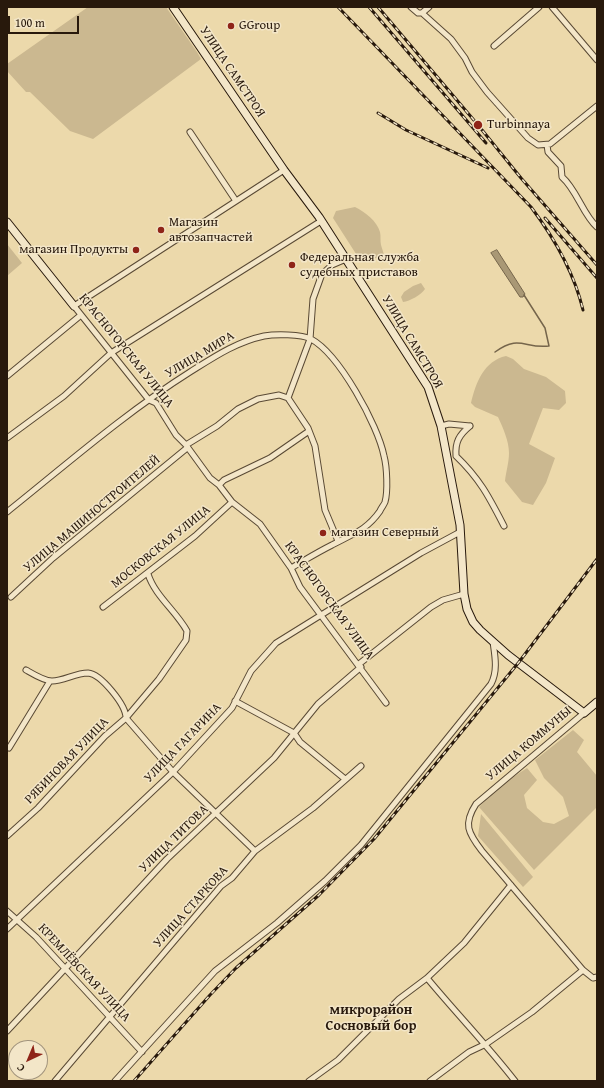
<!DOCTYPE html>
<meta charset="utf-8">
<style>
body{margin:0}
#map{position:relative;width:604px;height:1088px;overflow:hidden;background:#ecd9ab;font-family:"Gentium Book Plus",serif}
canvas{display:block}
.frame{position:absolute;inset:0;border:8px solid #28190c;pointer-events:none}
.north{position:absolute;left:8px;top:1040px;width:40px;height:40px;box-sizing:border-box;background:#f3e6c8;border:1px solid #a2947d;border-radius:50%;rotate:224deg;font-size:11px;font-weight:700;line-height:16px;text-align:center;color:#28190c}
.north::after{content:'';display:block;margin:auto;width:14px;height:18px;background:#8f2418;clip-path:polygon(50% 0,100% 100%,50% 72%,0 100%)}
.scale{position:absolute;left:8px;top:16px;width:71px;height:18px;box-sizing:border-box;border:2px solid #28190c;border-top:0;padding-left:5px;font-size:12px;line-height:14px;white-space:nowrap;color:#28190c;-webkit-text-stroke:3px #f3e6c8;paint-order:stroke}
</style>
<div id="map">
<canvas width="604" height="1088"></canvas>
<div class="frame"></div>
<div class="north">С</div>
<div class="scale">100 m</div>
</div>
<script>
const ctx = document.querySelector('canvas').getContext('2d');
ctx.lineJoin = 'round';
function fill(path, color) { ctx.fillStyle = color; ctx.fill(path, 'evenodd'); }
function strokePath(path, color, width, dash) { ctx.strokeStyle = color; ctx.lineWidth = width; ctx.lineCap = dash ? 'butt' : 'round'; ctx.setLineDash(dash || []); ctx.stroke(path); }
function drawText(font, color, halo, rows, align = 'center') {
  ctx.font = font + ' "Gentium Book Plus",serif'; ctx.lineWidth = 3; ctx.setLineDash([]); ctx.textBaseline = 'middle'; ctx.strokeStyle = halo; ctx.fillStyle = color; for (const [text, x, y, turn = 0] of rows) {
    ctx.save(); ctx.translate(x, y); ctx.rotate((+turn || 0) * Math.PI / 180); ctx.textAlign = isNaN(turn) ? turn : align; if (halo) ctx.strokeText(text, 0, 0); ctx.fillText(text, 0, 0); ctx.restore();
  }
}
fill(new Path2D(`
 M 88,7 L 166,7 L 197,52 L 201,59 L 93,139 L 70,131 L 30,92 L 26,92 L 7,71 L 7,64 Z
 M 355,207 C 365,212 377,221 380,232 C 381,236 380,241 381,245 C 382,249 384,253 384,257 L 381,259 L 370,257 L 364,260 L 358,257 L 333,218 L 336,211 Z
 M 7,244 L 22,263 L 7,276 Z
 M 421,283 L 425,289 C 421,295 410,301 403,302 L 401,297 L 404,292 L 413,286 Z
 M 506,356 L 513,359 L 524,369 L 546,377 L 565,391 L 566,403 L 559,410 L 543,408 L 529,444 L 555,458 L 546,483 L 533,505 L 522,502 L 505,481 C 506,472 509,462 509,453 C 509,441 503,428 498,417 L 475,407 L 471,403 C 476,382 484,361 506,356 Z
 M 573,730 L 584,740 L 577,752 L 597,776 L 597,807 L 534,870 L 479,807 L 499,786 L 527,768 L 537,780 L 524,795 L 527,808 L 543,822 L 554,824 L 569,816 L 563,797 L 544,778 L 535,760 Z
 M 481,814 L 533,877 L 523,887 L 478,836 Z`), '#cbb890');
const water = new Path2D(`
 M 497,250 L 525,294 L 523,297 L 520,297 L 491,253 Z`);
fill(water, '#a99875');
strokePath(water, '#75654b', 1);
strokePath(new Path2D(`
 M 495,352 C 520,334 524,349 549,346 L 545,328 L 524,295`), '#75654b', 1.5);
const street = new Path2D(`
 M 411,7 L 418,13 L 422,13 L 451,39 L 465,58 L 472,72 L 487,92 L 528,138 L 538,145 L 550,144 L 597,106
 M 552,7 L 597,60
 M 422,13 L 429,7
 M 494,46 L 539,7
 M 190,132 L 236,201
 M 547,145 L 548,152 L 561,166 L 562,177 C 577,190 583,215 597,227
 M 284,170 L 74,306 L 149,400 L 156,403 L 176,435 L 186,445 L 210,478 L 219,485 L 232,502 L 260,524 L 291,568 L 300,587 L 386,703
 M 7,376 L 81,315
 M 288,398 L 310,339 L 313,299 L 322,274 L 332,265 L 346,259
 M 441,426 L 449,424 L 470,426
 M 470,426 C 459,435 455,442 456,456 C 480,479 489,497 504,526
 M 7,438 L 64,396 L 111,353 L 321,221
 M 186,445 L 217,426 L 238,409 L 258,399 L 279,395 L 288,398 L 308,428 L 315,446 L 325,510 L 338,541
 M 219,485 L 224,480 L 270,458 L 309,431
 M 7,512 C 67,464 125,413 190,372 C 214,357 236,342 264,336 C 275,334 301,334 311,339 C 339,354 378,425 384,456 C 387,467 388,492 385,502 C 384,505 381,508 380,511 C 366,531 352,534 332,545 C 318,552 305,560 291,568
 M 11,597 L 53,558 L 187,448
 M 103,607 L 195,536 L 232,502
 M 359,664 L 431,607 L 443,600 L 464,594
 M 26,670 C 33,674 44,681 52,681 C 64,681 75,673 88,673 C 101,674 126,705 126,718 L 173,772 L 255,851
 M 235,701 L 294,733 L 300,742 L 345,779
 M 584,713 L 476,804 C 463,824 468,833 482,851 L 583,970 L 593,978 L 597,977
 M 9,748 L 50,681
 M 7,836 L 38,808 L 105,736 L 126,718 L 159,679 L 186,640 L 187,631 C 176,611 155,596 148,574
 M 7,911 L 36,937 L 142,1052
 M 7,929 L 173,772 L 232,708 L 251,671 L 276,643 L 421,553 L 460,532
 M 427,978 C 456,1013 487,1045 515,1081
 M 7,1031 L 167,859 L 274,758 L 318,704 L 361,667
 M 55,1081 L 221,886 L 232,878 L 255,851 L 313,808 L 361,766
 M 115,1081 L 215,971 L 277,923 L 325,881 L 361,845 L 491,684 C 498,671 495,656 493,642
 M 309,1081 L 338,1060 L 399,999 L 427,978 L 464,943 L 511,885
 M 430,1081 L 469,1052 L 486,1044 L 532,1012 L 583,970`);
const secondary = new Path2D(`
 M 173,7 L 284,170 L 319,217 L 428,387 L 441,426 L 460,525 L 464,594 L 467,609 L 473,622 L 480,630 L 508,655 L 584,713 L 597,702
 M 7,222 L 74,306`);
strokePath(street, '#594934', 7);
strokePath(secondary, '#28190c', 9);
strokePath(street, '#f3e6c8', 5);
strokePath(secondary, '#f3e6c8', 7);
const rail = new Path2D(`
 M 338,7 L 531,207 C 555,239 574,272 583,310
 M 369,7 L 486,143
 M 378,7 L 478,125 L 521,178 L 597,265
 M 378,113 L 406,130 L 488,168
 M 545,218 L 597,278
 M 134,1081 L 210,995 L 236,968 L 319,895 L 374,839 L 519,662 L 597,559`);
strokePath(rail, '#28190c', 3);
strokePath(rail, '#f3e6c8', 1.5, [4.5]);
for (const [x, y, r, color] of [
 [231,26,4,"#8f2418"],
 [478,125,5,"#8f2418"],
 [161,230,4,"#8f2418"],
 [136,250,4,"#8f2418"],
 [292,265,4,"#8f2418"],
 [323,533,4,"#8f2418"]
]) { const dot = new Path2D(); dot.arc(x, y, r, 0, 2 * Math.PI); ctx.fillStyle = color; ctx.fill(dot); strokePath(dot, '#f3e6c8', 1.5); }
drawText('13px', '#28190c', '#f3e6c8', [
 ["GGroup",239,26],
 ["Turbinnaya",487,125],
 ["Магазин",169,223],
 ["автозапчастей",169,238],
 ["магазин Продукты",128,250,"right"],
 ["Федеральная служба",300,258],
 ["судебных приставов",300,273],
 ["магазин Северный",331,533]
], 'left');
drawText('13px', '#28190c', '#f3e6c8', [
 ["УЛИЦА САМСТРОЯ",232,72,56],
 ["УЛИЦА САМСТРОЯ",412,342,59],
 ["КРАСНОГОРСКАЯ УЛИЦА",126,351,51],
 ["УЛИЦА МИРА",200,355,-31],
 ["УЛИЦА МАШИНОСТРОИТЕЛЕЙ",92,514,-40],
 ["МОСКОВСКАЯ УЛИЦА",161,547,-39],
 ["КРАСНОГОРСКАЯ УЛИЦА",329,601,54],
 ["УЛИЦА ГАГАРИНА",183,743,-46],
 ["УЛИЦА КОММУНЫ",529,744,-40],
 ["РЯБИНОВАЯ УЛИЦА",67,761,-46],
 ["УЛИЦА ТИТОВА",174,839,-44],
 ["УЛИЦА СТАРКОВА",191,907,-48],
 ["КРЕМЛЁВСКАЯ УЛИЦА",84,973,47]
]);
drawText('bold 14px', '#28190c', '#f3e6c8', [
 ["микрорайон",371,1010],
 ["Сосновый бор",371,1026]
]);
</script>
